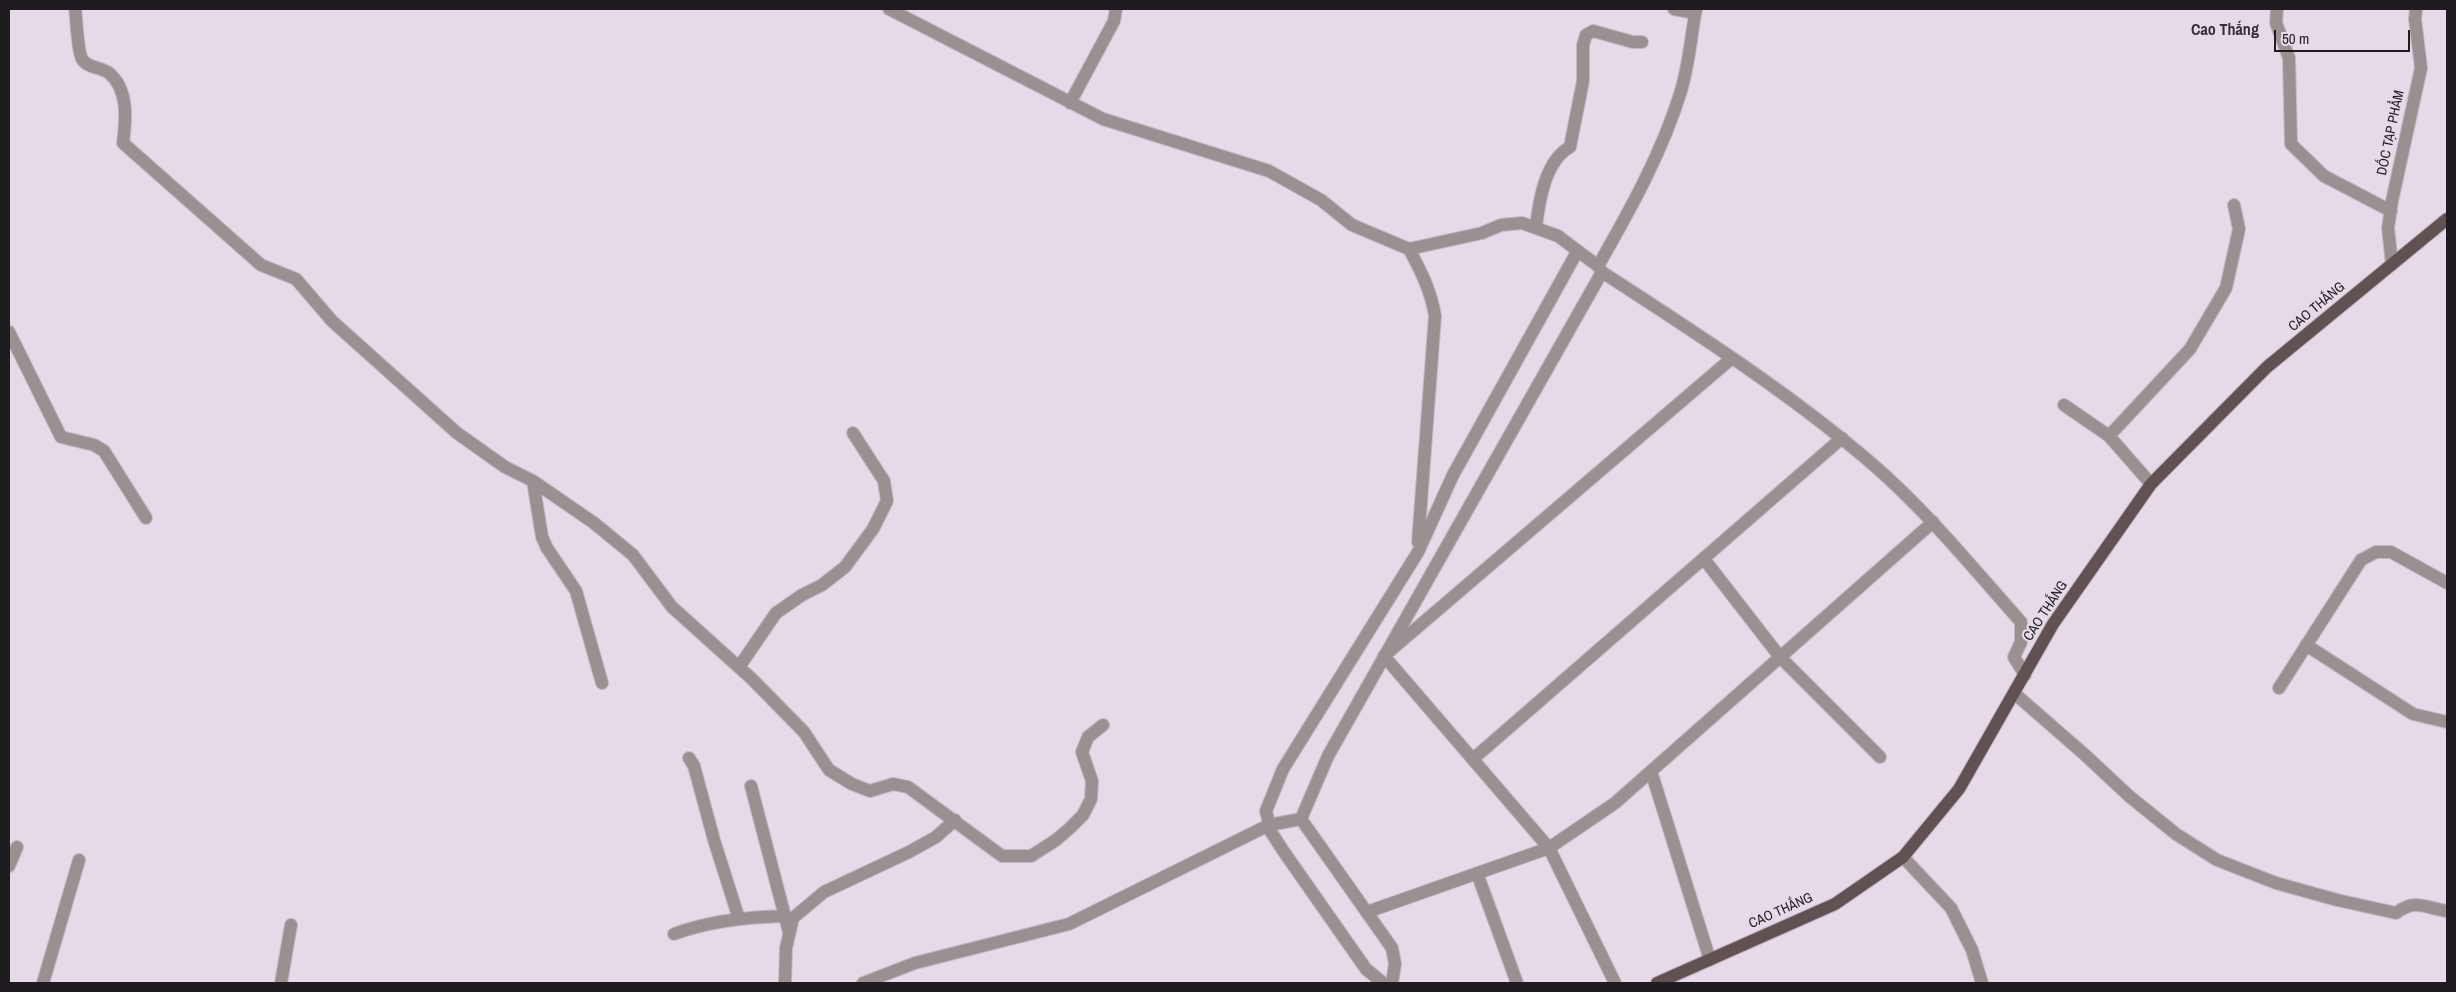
<!DOCTYPE html>
<meta charset="utf-8">
<style>
body{margin:0}
#map{position:relative;width:2456px;height:992px;overflow:hidden;background:#e6d9e8;font-family:"Archivo Narrow",sans-serif}
canvas{display:block}
.frame{position:absolute;inset:0;border:10px solid #201b20;pointer-events:none}
.scale{position:absolute;left:2274px;top:30px;width:136px;height:22px;box-sizing:border-box;border:2px solid #201b20;border-top:0;padding-left:6px;font-size:15px;line-height:18px;white-space:nowrap;color:#201b20;-webkit-text-stroke:4px #e6d9e8;paint-order:stroke}
</style>
<div id="map">
<canvas width="2456" height="992"></canvas>
<div class="frame"></div>
<div class="scale">50 m</div>
</div>
<script>
const ctx = document.querySelector('canvas').getContext('2d');
ctx.lineJoin = 'round';
function strokePath(path, color, width, dash) { ctx.strokeStyle = color; ctx.lineWidth = width; ctx.lineCap = dash ? 'butt' : 'round'; ctx.setLineDash(dash || []); ctx.stroke(path); }
function drawText(font, color, halo, rows, align = 'center') {
  ctx.font = font + ' "Archivo Narrow",sans-serif'; ctx.lineWidth = 4.5; ctx.setLineDash([]); ctx.textBaseline = 'middle'; ctx.strokeStyle = halo; ctx.fillStyle = color; for (const [text, x, y, turn = 0] of rows) {
    ctx.save(); ctx.translate(x, y); ctx.rotate((+turn || 0) * Math.PI / 180); ctx.textAlign = isNaN(turn) ? turn : align; if (halo) ctx.strokeText(text, 0, 0); ctx.fillText(text, 0, 0); ctx.restore();
  }
}
const minor = new Path2D(`
 M 75,9 C 77,21 77,49 82,59 C 87,68 101,67 109,73 C 129,90 126,120 123,143 L 261,265 L 296,279 L 332,321 L 457,433 L 505,467 L 533,481 L 594,523 L 633,555 L 672,607 L 752,679 L 804,732 L 829,770 L 852,784 L 870,791 L 893,784 L 908,787 L 1002,856 L 1031,856 L 1056,840 L 1070,828 L 1083,815 L 1091,799 L 1092,781 L 1082,752 L 1088,737 L 1103,725
 M 889,9 L 1103,119 L 1269,171 L 1321,200 L 1352,225 L 1409,249 L 1482,233 L 1501,225 L 1522,223 L 1558,236 L 1598,266 L 1602,272 C 1694,332 1787,391 1870,462 C 1926,510 1972,567 2021,622 L 2021,642 L 2014,657 L 2025,675
 M 1674,9 L 1695,13
 M 2277,9 L 2276,23 L 2289,58 L 2291,144 L 2324,176 L 2391,211
 M 1070,103 L 1114,21 L 1116,9
 M 1536,227 C 1539,201 1545,161 1570,147 L 1583,81 L 1583,45 L 1586,35 L 1593,31 L 1633,42 L 1642,42
 M 1409,249 C 1421,271 1431,291 1435,316 L 1418,542
 M 2392,264 L 2388,228 L 2392,201 L 2421,68 L 2415,19 L 2416,9
 M 1598,266 C 1630,210 1662,153 1681,91 C 1689,64 1691,36 1696,9
 M 9,332 L 61,437 L 94,445 L 104,451 L 146,518
 M 2064,405 L 2109,436 L 2151,484
 M 2109,436 L 2190,349 L 2226,288 L 2239,229 L 2234,205
 M 533,481 L 542,537 L 547,548 L 576,591 L 602,683
 M 1704,559 L 1780,657 L 1880,757
 M 2306,645 L 2413,714 L 2447,722
 M 739,667 L 776,613 L 802,595 L 822,585 L 845,567 L 873,529 L 887,501 L 884,481 L 853,433
 M 2279,688 L 2361,560 L 2376,552 L 2391,552 L 2447,583
 M 2014,693 L 2084,754 L 2129,796 L 2176,834 L 2217,860 L 2276,883 L 2337,900 L 2396,913 C 2416,898 2425,908 2447,911
 M 689,758 L 694,766 L 714,840 L 739,919
 M 1473,759 L 1842,438
 M 1651,771 L 1710,960
 M 751,786 L 789,932
 M 1903,857 L 1951,908 L 1972,950 L 1982,983
 M 9,866 L 17,847
 M 1477,873 L 1517,983
 M 1367,912 L 1549,848 L 1615,803 L 1933,522
 M 674,934 C 709,921 747,917 784,916
 M 43,983 L 79,860
 M 281,983 L 291,925
 M 785,983 L 786,948 L 793,918 L 824,892 L 909,852 L 936,837 L 955,820
 M 863,983 L 915,963 L 1069,924 L 1269,825 L 1301,819
 M 1383,983 L 1366,969 L 1284,852 L 1271,832 L 1266,811 L 1283,769 L 1418,552 L 1453,475 L 1577,252
 M 1392,983 L 1395,964 L 1392,948 L 1301,819 L 1328,756 L 1602,272
 M 1615,983 L 1549,848 L 1384,656 L 1732,358`);
const major = new Path2D(`
 M 1657,983 L 1835,904 L 1903,857 L 1959,789 L 2053,624 L 2151,484 L 2267,367 L 2447,219`);
strokePath(minor, '#c2b7c4', 14);
strokePath(major, '#c2b7c4', 14);
strokePath(minor, '#9a9091', 12);
strokePath(major, '#615152', 12);
drawText('14px', '#201b20', '#e6d9e8', [
 ["DỐC TẠP PHẨM",2391,133,-78],
 ["CAO THẮNG",2317,307,-40],
 ["CAO THẮNG",2046,611,-57],
 ["CAO THẮNG",1781,911,-24]
]);
drawText('bold 16px', '#372d38', '#e6d9e8', [
 ["Cao Thắng",2225,31]
]);
</script>
